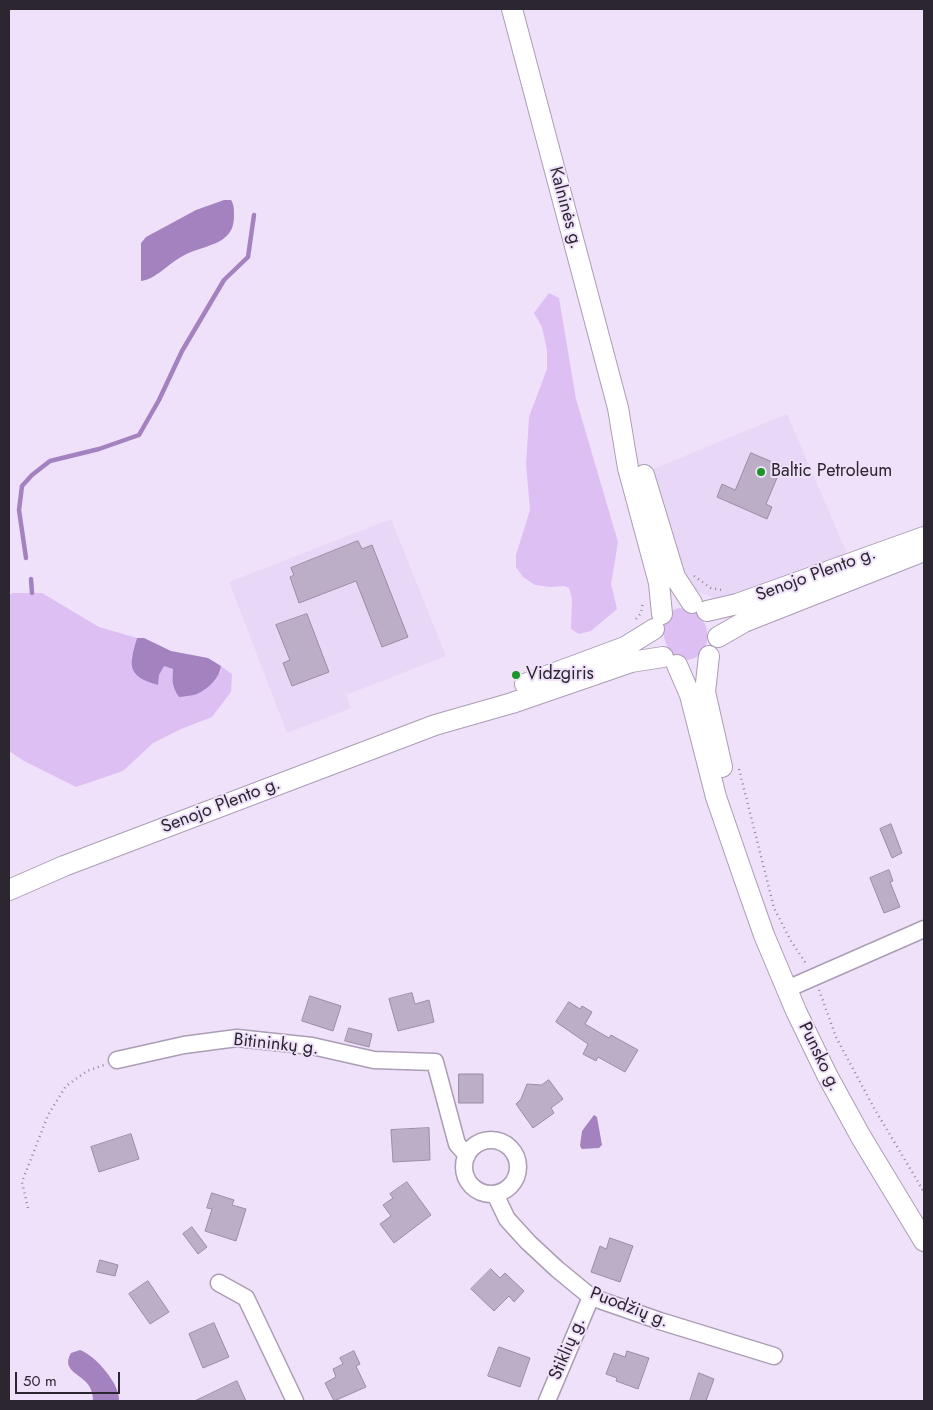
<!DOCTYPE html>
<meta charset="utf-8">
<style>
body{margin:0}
#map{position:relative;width:933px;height:1410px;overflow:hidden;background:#efe1fa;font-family:Jost,sans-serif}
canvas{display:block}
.frame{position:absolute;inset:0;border:10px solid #2b262f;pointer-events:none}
.scale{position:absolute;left:15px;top:1372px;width:105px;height:22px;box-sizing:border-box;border:2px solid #2b262f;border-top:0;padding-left:6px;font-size:15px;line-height:18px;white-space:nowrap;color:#2b262f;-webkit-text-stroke:4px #efe1fa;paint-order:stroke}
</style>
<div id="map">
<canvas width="933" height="1410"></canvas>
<div class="frame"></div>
<div class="scale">50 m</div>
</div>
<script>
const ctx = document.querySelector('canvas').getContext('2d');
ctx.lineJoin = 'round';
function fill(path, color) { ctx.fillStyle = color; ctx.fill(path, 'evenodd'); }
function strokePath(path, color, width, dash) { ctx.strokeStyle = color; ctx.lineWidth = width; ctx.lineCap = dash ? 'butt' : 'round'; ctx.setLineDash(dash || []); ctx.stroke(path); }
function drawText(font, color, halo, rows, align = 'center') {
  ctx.font = font + ' Jost,sans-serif'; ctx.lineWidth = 4; ctx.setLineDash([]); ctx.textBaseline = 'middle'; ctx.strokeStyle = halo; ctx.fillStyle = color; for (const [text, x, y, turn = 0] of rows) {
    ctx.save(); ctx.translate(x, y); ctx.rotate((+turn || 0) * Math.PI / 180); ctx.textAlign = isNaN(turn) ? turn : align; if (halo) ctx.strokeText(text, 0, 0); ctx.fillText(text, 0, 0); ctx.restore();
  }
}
fill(new Path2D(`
 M 787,414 L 850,560 L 727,601 L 715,599 L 695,590 L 687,583 L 648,471 Z
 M 391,519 L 446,656 L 346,695 L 351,708 L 287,733 L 229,582 Z`), '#e9d7f7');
fill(new Path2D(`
 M 549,293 L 559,298 L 576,399 L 618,542 L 611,584 L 617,609 L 591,631 L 579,634 L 571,629 L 572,599 L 569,588 L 564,586 L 550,587 L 535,585 L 523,577 L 516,567 L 516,555 L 530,510 L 526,464 L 529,417 L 547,369 L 547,350 L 542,327 L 534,313 Z
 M 13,593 L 42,593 L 99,627 L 137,638 L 131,659 L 157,685 L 159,675 L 164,665 L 173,669 L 172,678 L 220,673 L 221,666 L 232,674 L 231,692 L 212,717 L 181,729 L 153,743 L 123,771 L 76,787 L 24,761 L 9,751 L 9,595 Z
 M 680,608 C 686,609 691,609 695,612 C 712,623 712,653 692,659 C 665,668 650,613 680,608 Z`), '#ddbff4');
fill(new Path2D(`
 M 224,200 L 231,200 C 234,205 234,209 234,215 C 235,247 202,244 181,257 C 168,264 156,279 141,281 L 141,243 L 146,237 L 196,210 Z
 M 137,638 L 144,638 L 171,651 L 208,658 L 221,666 C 220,677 209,688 199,693 C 194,696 185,696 179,697 C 172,687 172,680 173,669 L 164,666 L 159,675 L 158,685 C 126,676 129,665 137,638 Z
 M 594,1115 L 597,1117 L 602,1145 L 599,1148 L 582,1149 L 580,1146 L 582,1131 Z
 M 80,1350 C 95,1355 121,1385 119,1401 L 93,1401 C 93,1394 91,1387 86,1382 C 76,1372 62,1369 71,1353 Z`), '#a481bf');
strokePath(new Path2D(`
 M 26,558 L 19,510 L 22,486 L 32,475 L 50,461 L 99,449 L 139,435 L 159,400 L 182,351 L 224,280 L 248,257 L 254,215
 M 31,579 L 32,593`), '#a481bf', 4.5);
const building = new Path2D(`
 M 751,453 L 782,466 L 766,504 L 772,507 L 767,519 L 717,497 L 722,484 L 735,490 Z
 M 358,541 L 362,549 L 372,545 L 408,637 L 382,647 L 356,581 L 299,603 L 290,577 L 294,575 L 291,568 Z
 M 307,614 L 329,672 L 292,686 L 283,663 L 290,660 L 276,625 Z
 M 891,824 L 902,853 L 892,858 L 880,829 Z
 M 889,870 L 893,881 L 890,882 L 900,907 L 884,913 L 870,878 Z
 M 412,993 L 415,1004 L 429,1000 L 434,1022 L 398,1031 L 389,999 Z
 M 310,996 L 341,1006 L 333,1031 L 302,1021 Z
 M 569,1002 L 580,1009 L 582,1006 L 592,1012 L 585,1024 L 609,1038 L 611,1035 L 638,1050 L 625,1072 L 598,1057 L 596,1061 L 583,1054 L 588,1044 L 556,1022 Z
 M 349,1028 L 372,1034 L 369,1047 L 345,1041 Z
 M 459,1074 L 483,1074 L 483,1103 L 459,1103 Z
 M 549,1080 L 563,1099 L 551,1108 L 554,1113 L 533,1128 L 516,1104 L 521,1099 L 527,1084 L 541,1085 Z
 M 429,1128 L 430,1160 L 393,1162 L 391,1130 Z
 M 131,1134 L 139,1159 L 99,1172 L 91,1147 Z
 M 407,1182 L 431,1215 L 394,1243 L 380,1224 L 391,1216 L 383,1205 L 393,1198 L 390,1194 Z
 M 212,1193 L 234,1200 L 232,1205 L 246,1209 L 236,1241 L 205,1231 L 212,1209 L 207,1208 Z
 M 192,1227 L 207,1247 L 198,1254 L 183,1234 Z
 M 610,1238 L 633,1246 L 620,1282 L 591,1272 L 600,1246 L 606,1249 Z
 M 100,1260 L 118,1265 L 115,1276 L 97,1272 Z
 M 491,1269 L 500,1278 L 505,1273 L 524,1291 L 514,1302 L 509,1296 L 494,1311 L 471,1289 Z
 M 148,1281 L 169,1312 L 150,1324 L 129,1294 Z
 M 214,1323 L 229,1357 L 203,1368 L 189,1334 Z
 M 499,1347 L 530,1358 L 520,1387 L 488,1376 Z
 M 354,1351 L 360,1364 L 356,1366 L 366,1387 L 334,1401 L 325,1383 L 336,1377 L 333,1369 L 343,1364 L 340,1358 Z
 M 627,1351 L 649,1358 L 638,1389 L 616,1381 L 617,1378 L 606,1374 L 614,1353 L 625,1357 Z
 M 699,1373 L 714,1379 L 706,1401 L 690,1401 Z
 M 237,1381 L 246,1401 L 195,1401 Z`);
fill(building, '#bbaec6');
strokePath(building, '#9a8da4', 1);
const minor = new Path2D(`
 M 787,989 L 924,929
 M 117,1060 L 184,1045 L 237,1038 L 312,1046 L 374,1060 L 435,1062 L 457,1144 L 467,1155
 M464 1167a27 27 0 1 1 54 0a27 27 0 1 1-54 0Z
 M 495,1194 L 507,1219 L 528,1242 L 557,1269 L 591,1297 L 660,1321 L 774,1356
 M 219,1283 L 246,1298 L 295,1401
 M 547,1401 L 591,1297`);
const major = new Path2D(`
 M 512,9 L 618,408 L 628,468 L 659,583 L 662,614
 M 644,475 L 675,577 L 692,603
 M 707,611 L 737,604 L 924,537
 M 718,637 L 744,622 L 924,551
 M 709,656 L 705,692 L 722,767
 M 677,665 L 690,695 L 716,797 L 745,881 L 764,935 L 796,1011 L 827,1075 L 861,1137 L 924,1241
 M 525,684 L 625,647 L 654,629
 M 9,890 L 64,866 L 435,725 L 512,703 L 631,662 L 663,657`);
strokePath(minor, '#aa9db4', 19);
strokePath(major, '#aa9db4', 22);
strokePath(new Path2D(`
 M 694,576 L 711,588 L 722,590
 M 636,619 L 641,613 L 643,602
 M 739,769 L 774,908 L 791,941 L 807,965
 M 819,990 L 836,1037 L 874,1108 L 924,1192
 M 28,1208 L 22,1182 L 48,1115 L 66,1086 L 87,1071 L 104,1065`), '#92899a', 2.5, [1, 4]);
strokePath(minor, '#fff', 16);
strokePath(major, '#fff', 20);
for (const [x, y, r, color] of [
 [761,472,5,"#1d9627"],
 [516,675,5,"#1d9627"]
]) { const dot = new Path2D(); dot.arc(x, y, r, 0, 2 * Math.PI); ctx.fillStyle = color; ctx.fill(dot); strokePath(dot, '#efe1fa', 2); }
drawText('18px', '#2b262f', '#efe1fa', [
 ["Kalninės g.",565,208,75],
 ["Senojo Plento g.",816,575,-20],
 ["Senojo Plento g.",221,806,-21],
 ["Bitininkų g.",276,1045,6],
 ["Punsko g.",819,1057,64],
 ["Puodžių g.",629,1308,21],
 ["Stiklių g.",568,1349,-67]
]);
drawText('18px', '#2b262f', '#efe1fa', [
 ["Baltic Petroleum",771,472],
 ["Vidzgiris",526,675]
], 'left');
</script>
